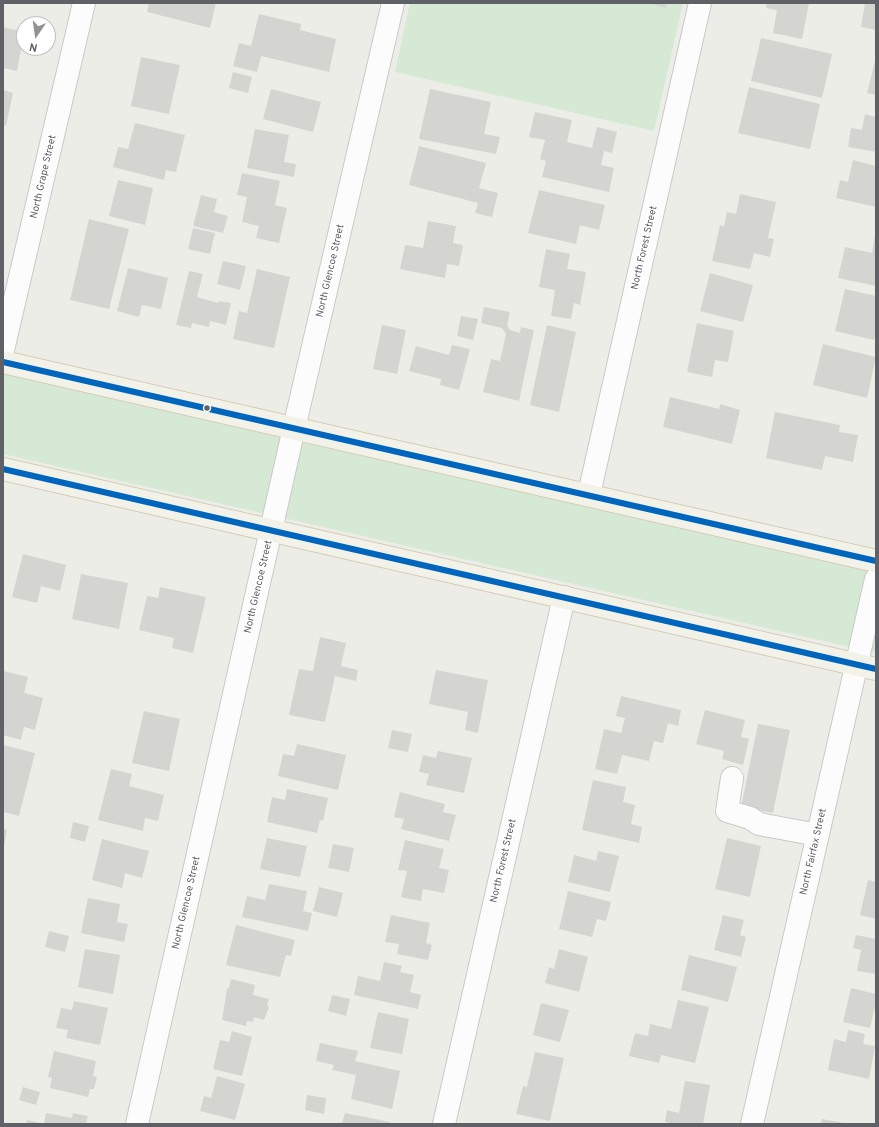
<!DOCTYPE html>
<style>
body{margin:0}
#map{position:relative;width:879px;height:1127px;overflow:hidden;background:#edede8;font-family:Overpass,sans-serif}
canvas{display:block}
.frame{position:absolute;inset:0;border:4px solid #5e6166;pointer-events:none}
.north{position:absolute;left:16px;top:16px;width:40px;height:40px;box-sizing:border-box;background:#fff;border:1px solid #bfc0c2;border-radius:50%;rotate:193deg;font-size:11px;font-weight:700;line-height:16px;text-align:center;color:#5e6166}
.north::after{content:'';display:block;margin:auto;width:14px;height:18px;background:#909294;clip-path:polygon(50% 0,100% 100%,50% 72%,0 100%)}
</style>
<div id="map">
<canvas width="879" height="1127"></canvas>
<div class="frame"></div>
<div class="north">N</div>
</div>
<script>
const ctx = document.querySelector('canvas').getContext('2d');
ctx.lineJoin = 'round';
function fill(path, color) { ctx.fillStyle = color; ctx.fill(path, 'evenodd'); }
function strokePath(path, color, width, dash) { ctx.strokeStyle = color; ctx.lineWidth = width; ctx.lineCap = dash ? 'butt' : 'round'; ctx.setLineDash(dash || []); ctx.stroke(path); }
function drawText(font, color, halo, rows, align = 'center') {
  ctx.font = font + ' Overpass,sans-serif'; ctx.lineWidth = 3; ctx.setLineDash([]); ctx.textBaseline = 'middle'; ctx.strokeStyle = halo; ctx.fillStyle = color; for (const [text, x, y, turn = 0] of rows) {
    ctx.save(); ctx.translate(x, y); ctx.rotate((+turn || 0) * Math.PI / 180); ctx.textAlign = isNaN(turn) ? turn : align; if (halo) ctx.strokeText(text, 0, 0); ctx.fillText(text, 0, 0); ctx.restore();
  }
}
fill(new Path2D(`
 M 410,3 L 683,3 L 654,131 L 395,72 Z
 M 3,373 L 876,572 L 876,653 L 3,454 Z`), '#d6e9d5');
fill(new Path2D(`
 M 149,3 L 216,3 L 210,28 L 147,12 Z
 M 648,3 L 667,3 L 666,8 Z
 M 767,3 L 809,3 L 802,39 L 773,33 L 777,10 L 766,8 Z
 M 865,3 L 876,3 L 876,30 L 861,27 Z
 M 259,14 L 301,24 L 300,30 L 336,39 L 329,72 L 261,56 L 257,72 L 233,66 L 239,43 L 251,46 Z
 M 3,27 L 24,32 L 17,71 L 3,68 Z
 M 761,38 L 832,54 L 822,98 L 751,81 Z
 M 141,57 L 180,65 L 169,114 L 131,106 Z
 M 875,61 L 876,61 L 876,95 L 867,93 Z
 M 233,72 L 252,77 L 248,93 L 229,88 Z
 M 749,87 L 820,104 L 810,149 L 738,133 Z
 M 271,89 L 321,102 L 313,132 L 263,119 Z
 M 430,89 L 491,102 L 484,134 L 500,137 L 496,154 L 419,139 Z
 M 3,90 L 13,93 L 6,126 L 3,125 Z
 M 535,112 L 572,120 L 567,142 L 592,148 L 597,127 L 617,132 L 612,153 L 604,151 L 601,165 L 614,168 L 609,192 L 542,177 L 546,161 L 540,159 L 545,140 L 529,137 Z
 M 865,114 L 876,117 L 876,152 L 848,147 L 851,128 L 862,130 Z
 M 135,123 L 185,135 L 176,172 L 166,170 L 164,180 L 113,167 L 118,147 L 128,149 Z
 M 255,129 L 289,135 L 284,162 L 296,164 L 294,177 L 247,168 Z
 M 419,146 L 486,163 L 479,188 L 498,193 L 492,217 L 475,213 L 478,203 L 409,185 Z
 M 853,160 L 876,166 L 876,207 L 836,198 L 840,180 L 848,182 Z
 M 242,173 L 280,181 L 275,205 L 287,208 L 279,243 L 256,238 L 259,226 L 242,222 L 247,197 L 237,195 Z
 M 118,180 L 153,188 L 145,225 L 109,216 Z
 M 539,190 L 605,205 L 599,230 L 580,225 L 576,244 L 528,233 Z
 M 740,194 L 776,202 L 768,238 L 774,239 L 770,257 L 754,253 L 750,269 L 712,261 L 720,225 L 724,227 L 727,212 L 736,214 Z
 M 201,195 L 217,199 L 214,212 L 228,216 L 223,233 L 193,226 Z
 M 89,219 L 129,229 L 109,309 L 70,300 Z
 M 428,221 L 456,226 L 453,243 L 463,245 L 459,266 L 447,264 L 445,278 L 400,269 L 405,245 L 423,248 Z
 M 193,228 L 215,233 L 210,254 L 188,249 Z
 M 875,235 L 876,286 L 838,278 L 845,247 L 872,253 Z
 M 546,249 L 570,254 L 567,269 L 586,272 L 580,305 L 574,303 L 571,319 L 551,316 L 555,290 L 539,287 Z
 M 223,261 L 246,266 L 240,290 L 217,284 Z
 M 128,268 L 168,278 L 161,309 L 142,305 L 139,317 L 117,311 Z
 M 257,269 L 290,277 L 274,348 L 233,339 L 239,311 L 247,313 Z
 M 189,271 L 203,274 L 197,297 L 218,303 L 218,301 L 231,303 L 226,325 L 210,321 L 209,327 L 192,323 L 191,328 L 176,325 Z
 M 710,273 L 753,285 L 743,322 L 700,311 Z
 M 845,289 L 876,296 L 876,332 L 874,340 L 835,331 Z
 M 484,307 L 510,312 L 507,325 L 510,330 L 520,333 L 521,327 L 534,330 L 519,401 L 483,392 L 491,359 L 500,361 L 506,334 L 502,328 L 481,323 Z
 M 461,316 L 478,319 L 473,340 L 457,336 Z
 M 697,323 L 734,331 L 728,362 L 715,360 L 712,377 L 687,372 Z
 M 382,325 L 406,330 L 397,374 L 373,369 Z
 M 547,325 L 576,332 L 559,412 L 530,405 Z
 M 823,344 L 876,357 L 867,398 L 813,385 Z
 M 452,345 L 470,349 L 459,390 L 440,385 L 441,379 L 409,371 L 416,346 L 449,355 Z
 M 670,397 L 719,409 L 720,404 L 740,410 L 732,444 L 663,427 Z
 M 775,412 L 840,425 L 839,432 L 858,435 L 853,462 L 825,456 L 822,470 L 766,458 Z
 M 23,554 L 66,565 L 60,591 L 41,586 L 37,603 L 12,597 Z
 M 81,574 L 128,583 L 119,629 L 72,619 Z
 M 160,587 L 206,597 L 193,653 L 172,648 L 174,638 L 139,630 L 147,596 L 158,598 Z
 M 320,637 L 346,643 L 341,666 L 358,670 L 356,681 L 335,676 L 325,722 L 289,715 L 299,669 L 313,671 Z
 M 436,670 L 488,680 L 478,733 L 465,730 L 468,712 L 429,704 Z
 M 4,671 L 28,677 L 24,693 L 43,698 L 35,730 L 24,727 L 21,740 L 3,735 Z
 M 621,696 L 681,710 L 678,726 L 668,723 L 663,743 L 654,741 L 649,761 L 622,755 L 617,774 L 595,769 L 604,729 L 621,733 L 625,718 L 616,716 Z
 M 705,710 L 745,720 L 741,737 L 749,739 L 743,765 L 722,759 L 724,751 L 696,744 Z
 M 144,711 L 180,719 L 169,771 L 132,763 Z
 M 758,724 L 790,730 L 773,813 L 741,807 Z
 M 392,730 L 412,734 L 408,752 L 388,748 Z
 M 297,744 L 346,755 L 338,790 L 278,776 L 283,754 L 294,756 Z
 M 3,745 L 35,753 L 19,816 L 3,812 Z
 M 438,751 L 472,758 L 464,793 L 426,785 L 429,774 L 419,772 L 423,755 L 436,758 Z
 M 111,769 L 132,774 L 129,786 L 164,795 L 158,821 L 145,818 L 143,831 L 98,820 Z
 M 593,780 L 626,787 L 623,802 L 635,805 L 631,824 L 642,827 L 639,843 L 582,830 Z
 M 287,789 L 328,798 L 323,821 L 320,820 L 317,833 L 267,822 L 272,797 L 285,800 Z
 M 400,792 L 445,804 L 443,812 L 456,815 L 449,841 L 401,829 L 404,819 L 394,817 Z
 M 73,822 L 89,826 L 85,842 L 70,838 Z
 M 3,829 L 7,830 L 4,847 L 3,847 Z
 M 267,838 L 307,846 L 300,877 L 260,869 Z
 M 727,838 L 761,846 L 750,897 L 715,889 Z
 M 102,839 L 149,851 L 142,878 L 125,873 L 122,888 L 92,880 Z
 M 405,840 L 444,849 L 439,868 L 449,870 L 444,893 L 423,889 L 421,901 L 401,897 L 407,871 L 398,870 Z
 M 333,844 L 354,848 L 349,872 L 328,868 Z
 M 598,851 L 619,856 L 610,892 L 568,882 L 574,855 L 596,861 Z
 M 868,880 L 876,882 L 876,919 L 860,915 Z
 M 269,884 L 307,891 L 303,911 L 312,913 L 308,931 L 242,917 L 247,896 L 265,900 Z
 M 319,887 L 343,893 L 337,917 L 313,911 Z
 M 568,891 L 611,902 L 606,921 L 597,919 L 592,937 L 559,929 Z
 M 88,898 L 120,904 L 117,922 L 128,924 L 124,942 L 81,933 Z
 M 391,915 L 430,923 L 426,943 L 432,945 L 428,960 L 397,954 L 399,944 L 385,942 Z
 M 723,915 L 744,920 L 740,935 L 746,937 L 741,957 L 714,950 Z
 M 236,925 L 295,940 L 291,956 L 286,955 L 280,977 L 226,965 Z
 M 49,931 L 69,936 L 65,952 L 45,947 Z
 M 856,935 L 876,939 L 876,974 L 857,971 L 861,950 L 853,948 Z
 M 85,949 L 120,955 L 113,994 L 78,987 Z
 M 559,949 L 588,957 L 579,992 L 545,983 L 549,967 L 554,969 Z
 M 689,955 L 737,967 L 728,1002 L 681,990 Z
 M 384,962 L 402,966 L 400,972 L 414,975 L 410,992 L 421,995 L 418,1009 L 354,995 L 358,976 L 380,981 Z
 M 231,979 L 255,985 L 253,995 L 269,999 L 267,1005 L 269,1007 L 264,1020 L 254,1017 L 253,1022 L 247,1021 L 246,1026 L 222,1020 L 227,989 L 229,988 Z
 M 851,988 L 876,994 L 876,1002 L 870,1028 L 843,1022 Z
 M 332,995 L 350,999 L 346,1016 L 328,1011 Z
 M 678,1000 L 709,1007 L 695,1063 L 661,1055 L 659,1063 L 629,1056 L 635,1033 L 648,1036 L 650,1024 L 671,1029 Z
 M 74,1001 L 108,1008 L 100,1045 L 66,1038 L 68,1030 L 56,1028 L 61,1008 L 72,1010 Z
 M 541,1003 L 569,1010 L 560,1042 L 533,1035 Z
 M 378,1012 L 409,1019 L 402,1054 L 370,1048 Z
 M 848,1030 L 865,1034 L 863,1044 L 875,1046 L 869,1079 L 828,1070 L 834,1039 L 846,1042 Z
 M 232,1031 L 252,1037 L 242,1076 L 213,1069 L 220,1040 L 229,1042 Z
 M 320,1043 L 358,1051 L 355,1061 L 400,1071 L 392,1109 L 351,1099 L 356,1075 L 332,1070 L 334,1065 L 316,1061 Z
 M 54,1051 L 96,1061 L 93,1076 L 97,1077 L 94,1089 L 90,1089 L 88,1097 L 50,1088 L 52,1078 L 48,1077 Z
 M 535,1052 L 564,1058 L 550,1121 L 516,1114 L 523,1086 L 527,1087 Z
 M 217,1076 L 245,1084 L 235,1120 L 200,1111 L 204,1096 L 211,1098 Z
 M 685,1081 L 710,1085 L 703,1124 L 676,1124 L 665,1122 L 667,1110 L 679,1113 Z
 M 23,1087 L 40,1092 L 36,1105 L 19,1100 Z
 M 307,1095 L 326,1098 L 324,1114 L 305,1110 Z
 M 46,1113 L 72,1118 L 73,1113 L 88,1116 L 86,1124 L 44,1124 Z
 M 345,1113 L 390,1122 L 390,1124 L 342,1124 Z
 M 822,1119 L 844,1123 L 844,1124 L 821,1124 Z
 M 27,1120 L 40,1123 L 40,1124 L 26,1124 Z`), '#d4d4d1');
const minor = new Path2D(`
 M 3,350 L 84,3
 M 589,494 L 700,3
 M 732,778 L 727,811 L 750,818 L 759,824 L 818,835
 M 137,1124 L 294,428 L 393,3
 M 444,1124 L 564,597
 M 752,1124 L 876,579`);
const major = new Path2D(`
 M 3,362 L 876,561
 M 3,469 L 876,669`);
strokePath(minor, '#c9c9c9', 24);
strokePath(major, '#d4ceb8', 24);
strokePath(minor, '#fcfcfc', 22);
strokePath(major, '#f3f2e9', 22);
strokePath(new Path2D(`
 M 3,362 L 876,561
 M 3,469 L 876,669`), '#0065bd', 6);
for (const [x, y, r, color] of [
 [207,408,3.5,"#5e6166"]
]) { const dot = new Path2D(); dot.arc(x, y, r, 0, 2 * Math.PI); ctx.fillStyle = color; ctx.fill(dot); strokePath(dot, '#fff', 1.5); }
drawText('10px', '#5e6166', '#fff', [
 ["North Grape Street",44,177,-77],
 ["North Forest Street",645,248,-77],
 ["North Glencoe Street",331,271,-77],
 ["North Glencoe Street",259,587,-77],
 ["North Fairfax Street",814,852,-77],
 ["North Forest Street",504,861,-77],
 ["North Glencoe Street",187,903,-77]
]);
</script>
